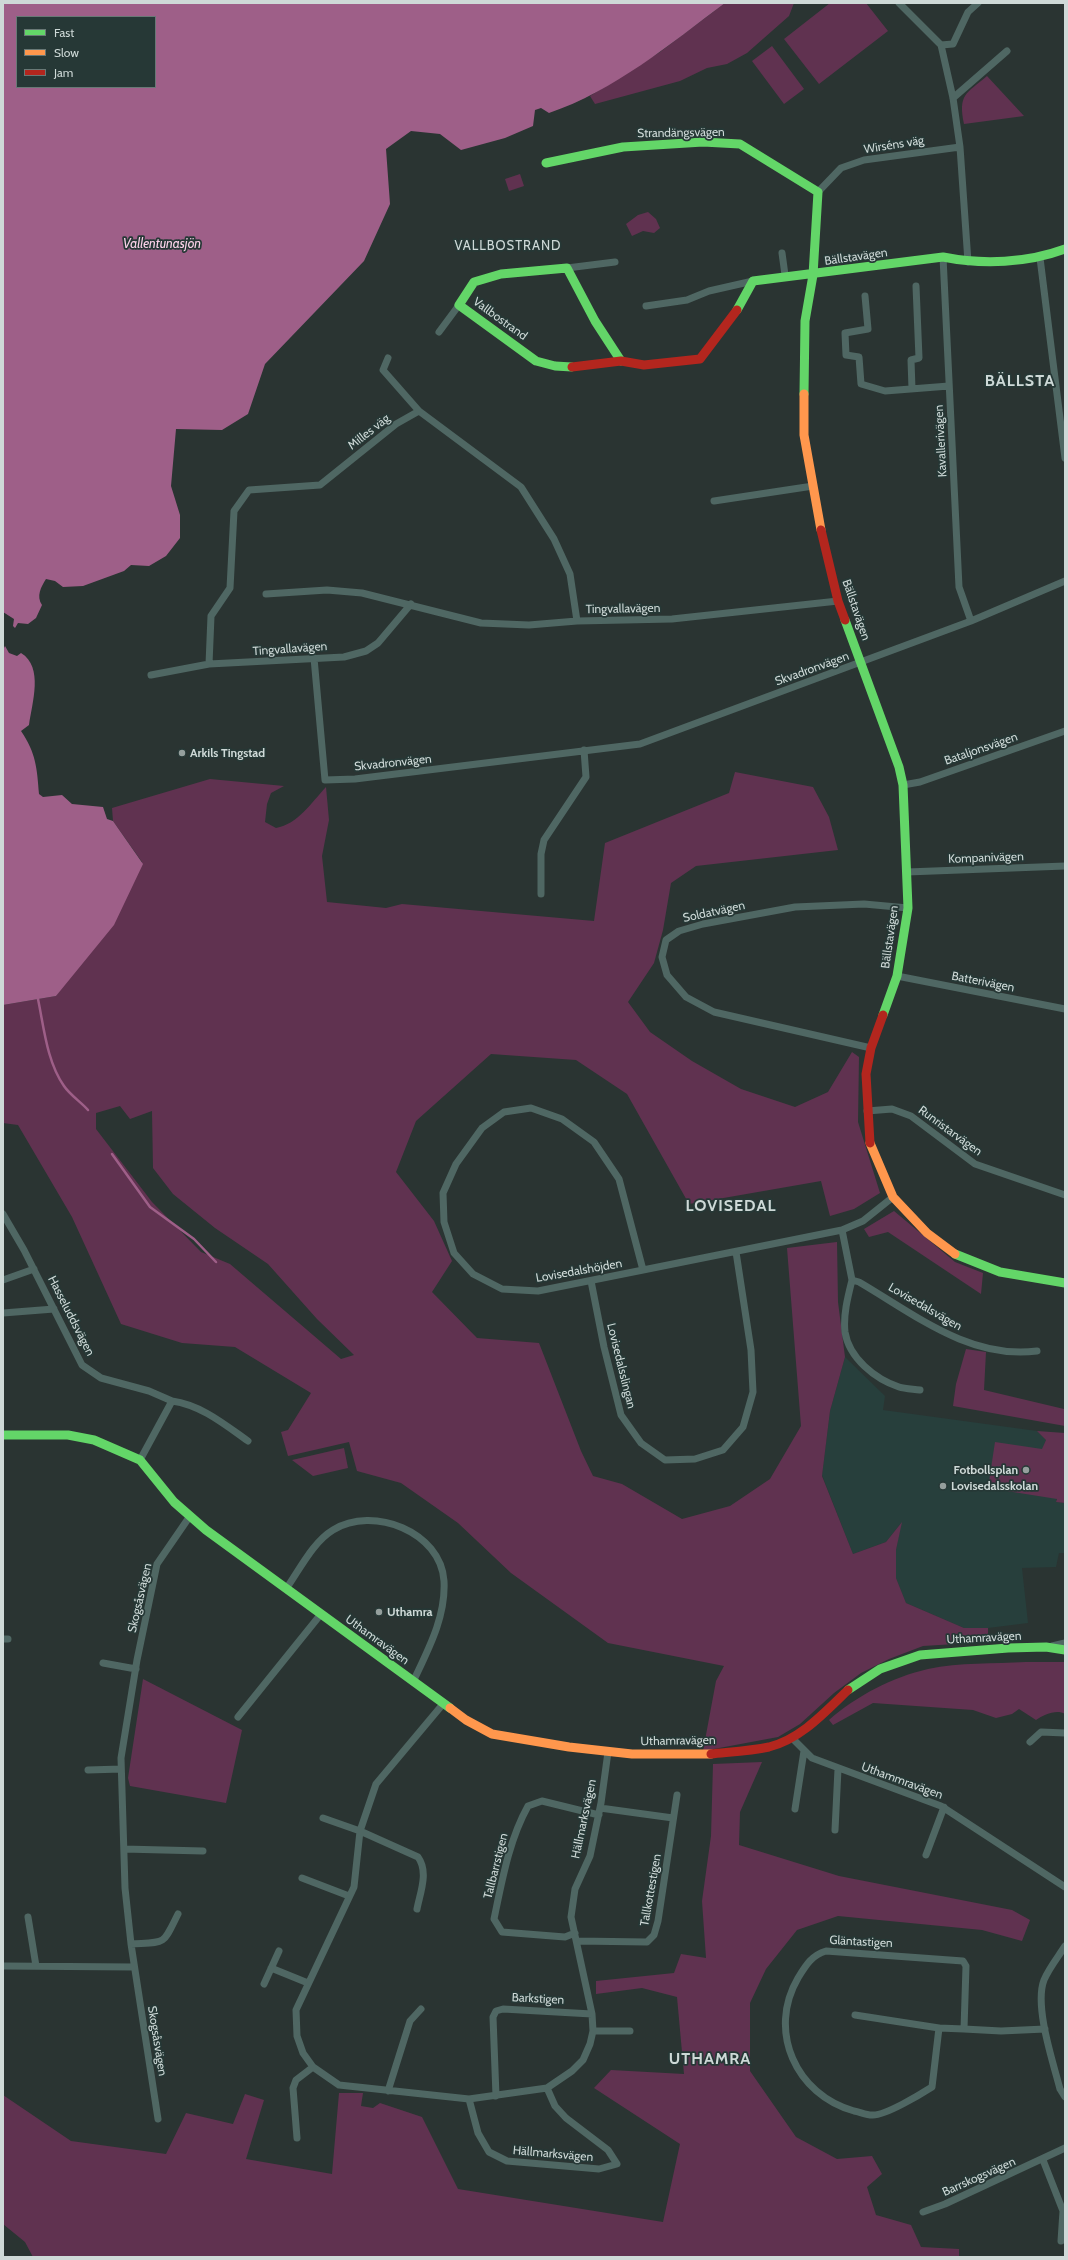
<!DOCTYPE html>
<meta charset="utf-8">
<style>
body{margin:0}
#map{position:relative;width:1068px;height:2260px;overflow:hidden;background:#2a3432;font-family:Cabin,sans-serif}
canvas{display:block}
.frame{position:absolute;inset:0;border:4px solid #ced9d7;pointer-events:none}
.legend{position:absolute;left:16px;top:16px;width:140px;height:72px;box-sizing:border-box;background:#263836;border:1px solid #697876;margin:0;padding:5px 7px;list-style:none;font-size:12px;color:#ced9d7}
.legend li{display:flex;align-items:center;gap:8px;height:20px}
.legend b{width:20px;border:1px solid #697876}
</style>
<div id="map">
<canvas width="1068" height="2260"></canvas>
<div class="frame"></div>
<ul class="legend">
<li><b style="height:5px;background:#63d668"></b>Fast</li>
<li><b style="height:5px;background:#ff974d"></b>Slow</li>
<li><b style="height:5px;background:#b3261e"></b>Jam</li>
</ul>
</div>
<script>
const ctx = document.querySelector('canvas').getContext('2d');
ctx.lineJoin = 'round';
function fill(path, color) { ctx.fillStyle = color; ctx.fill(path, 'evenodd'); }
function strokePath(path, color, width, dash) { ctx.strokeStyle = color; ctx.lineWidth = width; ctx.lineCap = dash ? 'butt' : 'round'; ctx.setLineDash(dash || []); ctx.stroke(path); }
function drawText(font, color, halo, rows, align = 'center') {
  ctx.font = font + ' Cabin,sans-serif'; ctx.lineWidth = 3.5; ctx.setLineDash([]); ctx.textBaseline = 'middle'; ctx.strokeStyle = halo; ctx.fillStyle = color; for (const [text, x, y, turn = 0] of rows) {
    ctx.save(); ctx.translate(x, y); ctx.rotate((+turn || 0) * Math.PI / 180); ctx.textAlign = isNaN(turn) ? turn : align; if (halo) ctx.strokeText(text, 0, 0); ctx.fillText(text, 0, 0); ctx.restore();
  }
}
fill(new Path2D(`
 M 845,1357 L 885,1396 L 883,1410 L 1037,1431 L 1046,1440 L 1043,1448 L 1064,1452 L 1056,1502 L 1065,1503 L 1065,1553 L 1059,1553 L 1056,1567 L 1022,1568 L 1028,1623 L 988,1628 L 964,1628 L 906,1603 L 896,1578 L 896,1550 L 901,1523 L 886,1542 L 853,1554 L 822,1475 L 830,1411 Z`), '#273f3c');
fill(new Path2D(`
 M 725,3 L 794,3 L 789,16 L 747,53 L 727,64 L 707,68 L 680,81 L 595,104 L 590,96 L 660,52 Z
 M 830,3 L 866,3 L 888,31 L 819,84 L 784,39 Z
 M 772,46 L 804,89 L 784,104 L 752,61 Z
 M 987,76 L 1024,116 L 964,124 C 958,94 966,94 987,76 Z
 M 520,174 L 524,186 L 509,191 L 505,179 Z
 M 648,212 L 656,219 L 660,228 L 654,233 L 643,231 L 632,236 L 626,224 L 638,215 Z
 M 735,772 L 813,787 L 829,817 L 838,850 L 696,866 L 671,883 L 663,930 L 654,963 L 628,1002 L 650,1032 L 692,1061 L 741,1089 L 795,1107 L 828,1092 L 852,1052 L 859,1057 L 858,1122 L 880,1193 L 854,1209 L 830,1216 L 821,1181 L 689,1204 L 627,1094 L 576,1060 L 491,1054 L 416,1121 L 396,1172 L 434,1221 L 452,1261 L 432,1292 L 477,1338 L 539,1343 L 581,1451 L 593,1476 L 622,1484 L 682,1519 L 730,1506 L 770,1479 L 801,1426 L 787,1248 L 837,1242 L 838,1302 L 845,1357 L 830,1411 L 822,1476 L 853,1554 L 886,1542 L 902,1522 L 896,1550 L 896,1578 L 906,1603 L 964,1628 L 988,1628 L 988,1642 L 923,1646 L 889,1659 L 861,1673 L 834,1693 L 800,1724 L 778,1737 L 703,1751 L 716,1681 L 724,1666 L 608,1643 L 511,1573 L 458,1523 L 401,1483 L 357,1471 L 349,1442 L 288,1456 L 281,1432 L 288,1430 L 311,1393 L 235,1347 L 182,1343 L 121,1324 L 72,1217 L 18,1125 L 3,1123 L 3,1005 L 56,996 L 142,862 L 113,821 L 112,808 L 210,779 L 284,786 L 271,793 L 267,804 L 265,822 L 276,828 C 298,824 311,803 326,787 L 329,820 L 322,856 L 327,902 L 386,908 L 402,904 L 594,921 L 605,843 L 729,793 ZM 120,1106 L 130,1119 L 152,1111 L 153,1168 L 173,1194 L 215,1228 L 268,1264 L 317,1319 L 354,1355 L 341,1359 L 230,1264 L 201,1252 L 152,1202 L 96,1129 L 96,1113 Z
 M 894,1211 L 955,1262 L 983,1273 L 981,1294 L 888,1232 L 869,1237 L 864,1229 Z
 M 966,1349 L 986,1352 L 984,1390 L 1064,1409 L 1065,1408 L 1065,1426 L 953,1406 L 956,1384 Z
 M 1037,1431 L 1065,1433 L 1065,1503 L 1056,1502 L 1057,1499 L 988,1488 L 995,1442 L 1042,1449 L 1046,1440 Z
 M 344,1448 L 348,1468 L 313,1476 L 292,1460 Z
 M 1026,1662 L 1065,1662 L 1065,1714 C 1056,1709 1044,1715 1036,1720 L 1019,1709 L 1012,1714 L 996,1718 L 973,1710 L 873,1703 L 833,1725 L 829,1720 C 856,1696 893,1677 928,1669 C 960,1662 994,1664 1026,1662 Z
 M 143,1679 L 242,1730 L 226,1803 L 130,1786 L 128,1778 Z
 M 762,1762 L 740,1812 L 739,1845 L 839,1876 L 1012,1910 L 1030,1920 L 1022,1941 L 982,1930 L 838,1916 L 797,1930 L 766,1969 L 750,2003 L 750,2071 L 796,2137 L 837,2159 L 872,2156 L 882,2174 L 867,2187 L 876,2215 L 911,2225 L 921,2247 L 959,2249 L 959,2257 L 33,2257 L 25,2242 L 3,2224 L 3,2095 L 71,2141 L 166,2154 L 186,2113 L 233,2124 L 245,2094 L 264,2100 L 246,2159 L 332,2174 L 339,2093 L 363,2093 L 361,2106 L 373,2108 L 380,2103 L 422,2117 L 458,2189 L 663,2222 L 680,2144 L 594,2088 L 611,2070 L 684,2074 L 677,1997 L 642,1988 L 596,1994 L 596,1981 L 674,1973 L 681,1954 L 706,1958 L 702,1901 L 711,1836 L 713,1764 Z`), '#603250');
fill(new Path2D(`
 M 3,3 L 725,3 C 670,44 614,91 549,113 L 541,108 L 535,110 L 533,126 L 505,138 L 461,150 L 440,134 L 411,131 L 386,149 L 390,204 L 364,261 L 265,364 L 248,414 L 222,430 L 176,429 L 171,486 L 180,515 L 180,538 L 166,556 L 149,566 L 131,565 L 124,571 L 83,586 L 63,587 L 55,581 L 46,579 C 41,587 36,596 42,605 L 36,618 L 28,624 L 18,623 L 15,628 L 13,626 L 14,619 L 3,612 ZM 17,17 L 155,17 L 155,87 L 17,87 Z
 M 5,646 L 9,653 L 17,656 L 21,653 C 44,667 32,703 29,725 L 21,731 C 36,753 37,768 39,794 L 43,797 L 62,795 L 72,804 L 103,807 L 107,819 L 113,821 L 143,864 L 114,925 L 56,996 L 3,1005 L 3,650 Z`), '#9e5f88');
strokePath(new Path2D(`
 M 38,999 C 44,1028 47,1062 64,1086 C 70,1095 81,1102 88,1110
 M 112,1154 L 150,1207 L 194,1239 L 216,1262`), '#9e5f88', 2.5);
strokePath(new Path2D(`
 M 899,3 L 941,45 L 953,98 L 960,147
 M 941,45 L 953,44 L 968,12 L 978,3
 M 953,98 L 1007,51
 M 818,192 L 841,168 L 864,160 L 960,147 L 968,262
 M 782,253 L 785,275
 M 943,257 L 959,587 L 971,621
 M 1040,258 L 1065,458
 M 567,268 L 615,262
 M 865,296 L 868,329 L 845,333 L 846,355 L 859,357 L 861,384 L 885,391 L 949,386
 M 646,306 L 687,300 L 709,291 L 753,281
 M 439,332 L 459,305
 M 388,358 L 383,370 L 419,411 L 521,487 L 554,539 L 570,574 L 577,621
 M 912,389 L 911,360 L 919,358 L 916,286
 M 714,501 L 813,486
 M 266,594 L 327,590 L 362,593 L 481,623 L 529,625 L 577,621 L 672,619 L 838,601
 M 314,658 L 325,780 L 355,779 L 640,744 L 971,621 L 1065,581
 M 209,664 L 211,616 L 230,588 L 234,511 L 249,490 L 320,485 L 396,424 L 419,411
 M 151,675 L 209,664 L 344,657 L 366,651 L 378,643 L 411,604
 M 903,785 L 920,782 L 1065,731
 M 907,872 L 1065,866
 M 541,894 L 541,854 L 544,840 L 586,777 L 584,750
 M 897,976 L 1065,1009
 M 871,1048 L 714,1012 L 686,997 L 667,975 L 662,957 L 666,940 L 679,931 L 703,924 L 795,907 L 864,904 L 908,908
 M 867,1111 L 892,1109 L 911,1116 L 975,1164 L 1065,1195
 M 3,1214 L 24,1250 L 82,1365 L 101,1378 L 149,1391 L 172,1401 L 140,1460
 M 842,1230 L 852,1280 L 859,1282 C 914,1314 970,1360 1037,1351
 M 643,1270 L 619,1179 L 594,1142 L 562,1119 L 531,1108 L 504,1112 L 482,1128 L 456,1164 L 443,1193 L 444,1222 L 454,1253 L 473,1274 L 502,1289 L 538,1291 L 643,1270 L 842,1230 L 863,1221 L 893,1197
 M 3,1280 L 34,1269
 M 852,1280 C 848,1296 843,1315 845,1332 C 849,1358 875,1379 899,1387 C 905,1389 913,1389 920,1390
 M 591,1281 L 604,1347 L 621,1415 L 641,1443 L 665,1460 L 695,1459 L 723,1450 L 743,1427 L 753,1392 L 751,1350 L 736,1252
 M 3,1313 L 54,1309
 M 172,1401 C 201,1405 224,1424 248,1441
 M 286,1589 C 300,1569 313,1542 333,1530 C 373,1505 441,1532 444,1581 C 446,1617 428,1650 413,1682
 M 3,1639 L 8,1639
 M 1052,1646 L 1065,1643
 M 103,1663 L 136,1669
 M 443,1704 L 376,1784 L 360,1831 L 354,1887 L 296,2010 L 297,2036 L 303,2053 L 313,2067 L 339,2085 L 469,2099 L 547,2088 L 572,2071 L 583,2060 L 590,2044 L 593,2031 L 592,2014 L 571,1917 L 575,1889 L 590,1856 L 601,1803 L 608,1752
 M 238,1717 L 321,1614
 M 792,1738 L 812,1758 L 941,1806 L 1065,1887
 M 1030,1742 L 1041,1732 L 1065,1733
 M 88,1770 L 121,1769
 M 600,1808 L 673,1818
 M 795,1809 L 804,1751
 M 323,1818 L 360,1831 L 418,1857 C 429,1872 420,1893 417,1909
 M 835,1830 L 838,1769
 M 124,1849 L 203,1851
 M 926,1855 L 944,1807
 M 302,1878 L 349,1896
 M 28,1917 L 36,1966
 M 575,1933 L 565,1937 L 502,1932 L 494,1919 C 502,1881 509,1840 528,1806 L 542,1801 L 599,1815
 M 577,1941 L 647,1942 L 654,1935 L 658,1921 L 677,1795
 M 131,1944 C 167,1942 162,1946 178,1914
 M 1065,1946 C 1058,1957 1049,1968 1044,1980 C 1034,2006 1053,2062 1060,2089 L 1065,2097
 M 3,1966 L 134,1967
 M 271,1968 L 308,1983
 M 264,1984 L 279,1951
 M 855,2015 L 939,2028 L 932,2087 C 921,2094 885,2116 872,2115 C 866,2115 860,2112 854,2111 C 796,2095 767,2031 798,1978 C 806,1965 812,1955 826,1951 L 963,1961 L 966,1966 L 964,2029 L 939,2028
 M 964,2029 L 1001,2031 L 1045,2029
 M 593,2031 L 630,2031
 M 388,2091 L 410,2021 L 421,2009
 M 496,2096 L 493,2017 L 496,2011 L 503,2009 L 592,2014
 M 469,2099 L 478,2133 L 489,2152 L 507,2161 L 599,2169 L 617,2164 L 608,2150 L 566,2118 L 555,2106 L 547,2088
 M 158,2119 L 131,1944 L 125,1888 L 121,1758 L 137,1660 L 157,1564 L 190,1516
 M 297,2138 L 293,2088 L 296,2080 L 313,2067
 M 1043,2160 L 1063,2211 L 1061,2241
 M 923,2212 L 945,2204 L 1065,2148`), '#4f6763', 7);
strokePath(new Path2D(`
 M 546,163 L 623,147 L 703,142 L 740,144 L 818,192 L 813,275 L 805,321 L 804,394
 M 737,310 L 753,281 L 943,257 C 983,265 1027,263 1065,249
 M 572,367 L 555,366 L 536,361 L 459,305 L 474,282 L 501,274 L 567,268 L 595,321 L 621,361
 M 845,620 L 899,767 L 903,785 L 908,908 L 897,976 L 883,1015
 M 955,1254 L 1000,1272 L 1065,1283
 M 3,1435 L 68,1435 L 94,1440 L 140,1460 L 174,1502 L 206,1530 L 450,1708
 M 848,1690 L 880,1669 L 920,1655 L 1008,1648 L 1046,1647 L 1065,1650`), '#63d668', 9);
strokePath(new Path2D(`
 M 804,394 L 804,435 L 821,530
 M 870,1143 L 893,1197 L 927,1233 L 955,1254
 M 450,1708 L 466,1720 L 492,1734 L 569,1747 L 632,1754 L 711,1754`), '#ff974d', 9);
strokePath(new Path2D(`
 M 572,367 L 621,361 L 644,365 L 700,359 L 737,310
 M 821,530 L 838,601 L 845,620
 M 870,1143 L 866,1074 L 871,1048 L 883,1015
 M 711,1754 C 730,1752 750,1751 769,1747 C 801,1739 825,1712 848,1690`), '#b3261e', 9);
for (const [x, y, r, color] of [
 [182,753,4,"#959f9d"],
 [1026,1470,4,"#959f9d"],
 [943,1486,4,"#959f9d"],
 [379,1612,4,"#959f9d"]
]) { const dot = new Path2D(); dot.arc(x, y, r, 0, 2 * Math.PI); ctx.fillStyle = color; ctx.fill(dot); strokePath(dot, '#263836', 1.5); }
drawText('12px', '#ced9d7', '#263836', [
 ["Strandängsvägen",681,133,-1],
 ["Wirséns väg",894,145,-9],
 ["Bällstavägen",856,257,-8],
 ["Vallbostrand",500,319,36],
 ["Milles väg",369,432,-38],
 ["Kavallerivägen",941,441,-93],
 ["Tingvallavägen",623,609,-1],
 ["Bällstavägen",856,610,71],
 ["Tingvallavägen",290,649,-4],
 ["Skvadronvägen",812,669,-20],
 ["Bataljonsvägen",981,749,-19],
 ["Skvadronvägen",393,763,-6],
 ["Kompanivägen",986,858,-2],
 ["Soldatvägen",714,912,-12],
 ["Bällstavägen",890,937,-82],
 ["Batterivägen",983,982,11],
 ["Runristarvägen",950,1131,36],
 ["Lovisedalshöjden",579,1271,-10],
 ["Lovisedalsvägen",925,1307,30],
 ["Hasseluddsvägen",71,1316,63],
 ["Lovisedalsslingan",621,1366,76],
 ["Skogsåsvägen",140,1598,-77],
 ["Uthamravägen",984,1638,-3],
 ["Uthamravägen",377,1640,36],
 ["Uthamravägen",678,1741,-1],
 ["Uthammravägen",902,1781,20],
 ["Hällmarksvägen",584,1819,-78],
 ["Tallbarrstigen",496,1866,-76],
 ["Tallkottestigen",651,1890,-80],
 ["Gläntastigen",861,1942,3],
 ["Barkstigen",538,1999,3],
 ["Skogsåsvägen",157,2041,81],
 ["Hällmarksvägen",553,2154,5],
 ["Barrskogsvägen",979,2177,-24]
]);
drawText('bold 12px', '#ced9d7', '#263836', [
 ["Arkils Tingstad",190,753],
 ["Fotbollsplan",1018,1470,"right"],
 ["Lovisedalsskolan",951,1486],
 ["Uthamra",387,1612]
], 'left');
drawText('italic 13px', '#fcd2ea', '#263836', [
 ["Vallentunasjön",162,244]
]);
ctx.letterSpacing = '1px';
drawText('13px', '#ced9d7', '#263836', [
 ["VALLBOSTRAND",508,246]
]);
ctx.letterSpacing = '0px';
ctx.letterSpacing = '1px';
drawText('bold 16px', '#ced9d7', '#263836', [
 ["BÄLLSTA",1020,381],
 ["LOVISEDAL",731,1206],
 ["UTHAMRA",710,2059]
]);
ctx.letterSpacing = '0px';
</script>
